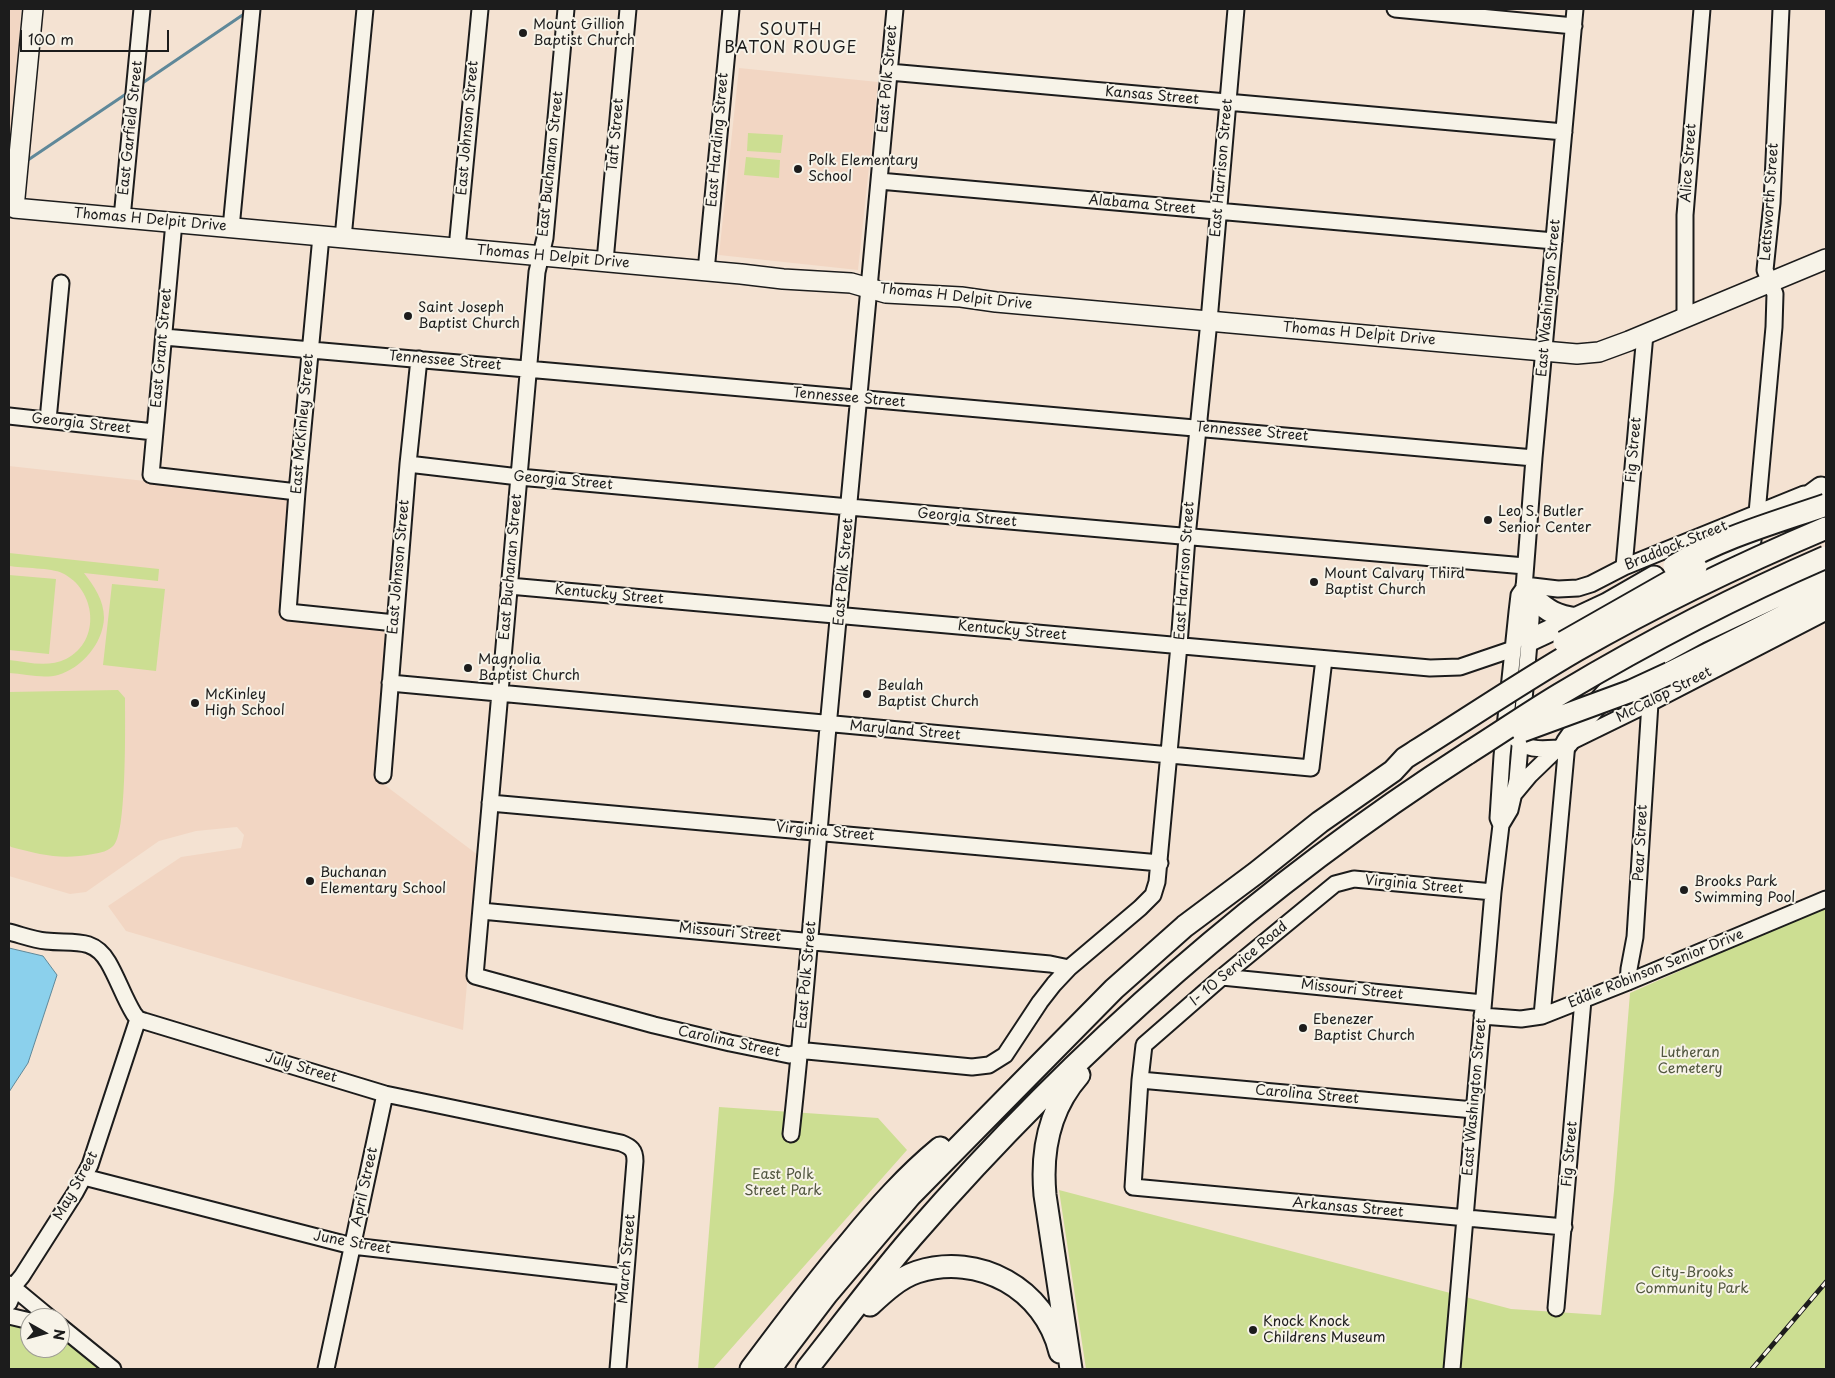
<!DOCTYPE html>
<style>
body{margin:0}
#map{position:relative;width:1835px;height:1378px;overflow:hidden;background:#f4e2d2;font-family:"Playpen Sans",sans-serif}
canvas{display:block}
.frame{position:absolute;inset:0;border:10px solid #1c1c1c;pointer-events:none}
.north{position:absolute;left:20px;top:1308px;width:50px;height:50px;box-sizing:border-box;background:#f7f3e8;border:1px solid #9f9d96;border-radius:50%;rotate:97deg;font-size:14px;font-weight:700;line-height:20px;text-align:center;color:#1c1c1c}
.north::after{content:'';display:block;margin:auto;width:18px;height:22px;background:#1c1c1c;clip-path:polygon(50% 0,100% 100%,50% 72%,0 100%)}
.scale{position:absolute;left:20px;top:30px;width:149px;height:22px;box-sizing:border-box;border:2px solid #1c1c1c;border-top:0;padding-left:6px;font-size:15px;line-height:18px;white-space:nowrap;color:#1c1c1c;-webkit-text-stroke:4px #f7f3e8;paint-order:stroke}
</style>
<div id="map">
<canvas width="1835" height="1378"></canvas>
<div class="frame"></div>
<div class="north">N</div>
<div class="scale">100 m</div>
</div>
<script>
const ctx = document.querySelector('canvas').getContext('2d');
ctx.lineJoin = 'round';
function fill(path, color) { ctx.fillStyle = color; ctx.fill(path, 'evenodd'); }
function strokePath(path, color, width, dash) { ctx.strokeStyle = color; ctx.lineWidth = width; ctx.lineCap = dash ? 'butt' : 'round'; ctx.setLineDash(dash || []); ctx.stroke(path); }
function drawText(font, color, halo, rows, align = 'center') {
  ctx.font = font + ' "Playpen Sans",sans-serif'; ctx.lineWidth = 4; ctx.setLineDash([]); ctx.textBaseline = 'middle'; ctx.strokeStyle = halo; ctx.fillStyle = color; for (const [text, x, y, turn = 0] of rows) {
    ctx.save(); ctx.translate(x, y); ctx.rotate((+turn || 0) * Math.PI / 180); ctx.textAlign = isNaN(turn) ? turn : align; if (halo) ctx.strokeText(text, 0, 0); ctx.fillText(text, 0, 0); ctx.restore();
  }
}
fill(new Path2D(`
 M 9,9 L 21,9 L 11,162 L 9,163 Z
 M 739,68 L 878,82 L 858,270 L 719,255 Z
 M 9,466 L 290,497 L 281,617 L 389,628 L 374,777 L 478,855 L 463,1030 L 126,931 L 108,906 L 181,857 L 241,848 L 244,835 L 237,827 L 196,831 L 159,841 L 86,892 L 70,894 L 9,876 Z`), '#f2d6c3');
fill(new Path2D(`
 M 748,133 L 783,135 L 781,153 L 747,151 Z
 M 746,157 L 780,160 L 779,178 L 744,175 Z
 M 9,553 L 159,569 L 158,581 L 84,573 C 94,586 104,600 104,618 C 103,643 82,668 58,675 C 43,679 25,674 9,673 L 9,660 C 27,662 48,668 66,659 C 102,641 96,589 62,573 C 52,568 22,568 9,566 Z
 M 9,575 L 56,579 L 49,654 L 9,650 Z
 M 112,584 L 165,589 L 156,671 L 103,665 Z
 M 118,690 L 125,698 C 125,721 127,831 114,845 C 109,851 100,853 93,854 C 61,860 42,855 11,847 L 9,845 L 9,692 Z
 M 1826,906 L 1826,1369 L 1086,1369 L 1059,1190 L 1511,1309 L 1601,1315 L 1614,1191 L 1630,993 Z
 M 719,1107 L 878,1118 L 907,1150 L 713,1369 L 698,1369 Z
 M 9,1316 L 30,1324 L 30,1348 L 60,1348 L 60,1336 L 83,1345 L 117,1369 L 9,1369 Z`), '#ccde92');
const water = new Path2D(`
 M 9,948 L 43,956 L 57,975 L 28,1063 L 9,1092 Z`);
fill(water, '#8bd0ec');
strokePath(water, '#5f8899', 1);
strokePath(new Path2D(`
 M 141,84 L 247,12
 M 25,162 L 129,92`), '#5f8899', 3);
const minor = new Path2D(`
 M 566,9 L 545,238 L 537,272 L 475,976 L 654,1025 L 730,1043 L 789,1055 L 807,1051 L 972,1067 L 989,1065 L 1005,1055 L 1040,1002 L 1054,984 L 1069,968 L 1140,908 L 1153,895 L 1157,882 L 1179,645 L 1187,537 L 1209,321 L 1236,9
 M 1395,9 L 1574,26
 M 889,72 L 1564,132
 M 879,181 L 1554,241
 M 122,218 L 142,9
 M 174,222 L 151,475 L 297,492
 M 231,228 L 252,9
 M 321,236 L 297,492 L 288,612 L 395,623
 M 343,238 L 365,9
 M 457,248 L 480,9
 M 605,261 L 628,9
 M 706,271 L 731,9
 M 1685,318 L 1685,215 L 1702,9
 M 164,337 L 1534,458
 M 9,416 L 154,432
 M 48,420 L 61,283
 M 408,464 L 519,477 L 849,507 L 1525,566
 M 1757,513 L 1774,327 L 1775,294 L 1765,270 L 1772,203 L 1781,9
 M 1624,567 L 1645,334
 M 1524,585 L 1558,589 L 1578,588 L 1591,584 L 1624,567 L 1804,494
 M 509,586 L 1430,668 L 1460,667 L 1513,649
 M 390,683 L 1311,768 L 1324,659
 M 1515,738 C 1527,751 1541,749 1558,748
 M 383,775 L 408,464 L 419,359
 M 1515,793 L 1530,775 L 1558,748 L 1650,703 L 1826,612
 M 490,803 L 1160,863
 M 1501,825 L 1498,818 L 1502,756 L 1517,612 L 1519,595 L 1524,588 L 1534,458 L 1575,9
 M 1493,892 L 1354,879 L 1335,884 L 1222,977 L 1144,1045 L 1140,1080 L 1133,1187 L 1564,1227
 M 481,911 L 1050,964 L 1069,968
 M 9,932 C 21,935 34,940 46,941 C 71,944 93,936 108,962 C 118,979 124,998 134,1014 L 138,1019 L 144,1021 L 385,1094 L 621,1143 C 631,1147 635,1150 635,1161 L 618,1369
 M 1222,977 L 1483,1003
 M 1628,982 L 1629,969 L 1635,937 L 1650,703
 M 1482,1016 L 1521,1019 L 1542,1016 L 1628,982 L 1826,899
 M 1542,1016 L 1567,743
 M 1140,1080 L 1474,1110
 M 791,1134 C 806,999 816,863 828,727 C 850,488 873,248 895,9
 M 84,1177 L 352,1246 L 625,1277
 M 9,1284 L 50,1318
 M 9,1303 L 12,1296 L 13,1287 L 22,1276 L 75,1193 L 90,1165 L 138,1019
 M 1556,1308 L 1583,1000
 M 9,1316 L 30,1321
 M 60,1326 L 113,1369
 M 326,1369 L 385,1094
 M 1452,1369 L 1493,892 L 1501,825 L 1510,810 L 1517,780 L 1531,620 L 1532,597 L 1528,593`);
const major = new Path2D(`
 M 33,9 L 14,208 L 741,274 L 783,279 L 851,283 L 886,293 L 961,297 L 996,302 L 1577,354 L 1599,352 L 1629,341 L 1826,259`);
const highway = new Path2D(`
 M 1779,519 L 1821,488
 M 1696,567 L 1750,540
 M 1532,597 C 1548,611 1555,616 1577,619
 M 1530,640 L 1607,604 L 1654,577
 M 1670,673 L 1826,595
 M 1567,743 L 1583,720 L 1616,683 L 1652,658 L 1698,633 L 1826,573
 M 870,1305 C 884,1292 899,1278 917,1272 C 979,1252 1045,1289 1060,1352
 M 751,1369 C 783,1326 815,1283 850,1242 C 878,1208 906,1176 940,1148
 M 770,1369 L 827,1294 L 910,1196 L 1114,989 L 1185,926 L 1256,873 L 1320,822 L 1393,771 L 1405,758 L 1416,751
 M 807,1369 C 842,1325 875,1280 912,1237 C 1074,1051 1261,886 1468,753
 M 1071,1369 L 1045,1195 C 1041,1151 1049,1109 1079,1075`);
strokePath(minor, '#1c1c1c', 19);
strokePath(major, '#1c1c1c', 22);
strokePath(highway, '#1c1c1c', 25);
strokePath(minor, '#f7f3e8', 15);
strokePath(major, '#f7f3e8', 19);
strokePath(highway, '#f7f3e8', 21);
const rail = new Path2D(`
 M 1752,1369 L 1826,1282`);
strokePath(rail, '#1c1c1c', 5);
strokePath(rail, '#f7f3e8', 3, [9]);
const highwayBridge = new Path2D(`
 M 1674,566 C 1722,537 1774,523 1826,505
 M 1564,642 L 1696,567
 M 1522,731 L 1631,691 L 1670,673
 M 1416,751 C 1470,717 1522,682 1577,650 C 1657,604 1741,564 1826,528
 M 1468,753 C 1500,733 1530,712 1562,693 C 1646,643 1736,596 1826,557`);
strokePath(highwayBridge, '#1c1c1c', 25, []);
strokePath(highwayBridge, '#f7f3e8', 21);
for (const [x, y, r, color] of [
 [523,33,5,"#1c1c1c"],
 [798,169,5,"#1c1c1c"],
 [408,316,5,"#1c1c1c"],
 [1488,520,5,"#1c1c1c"],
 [1314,582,5,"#1c1c1c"],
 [468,668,5,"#1c1c1c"],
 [867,694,5,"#1c1c1c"],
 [195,703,5,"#1c1c1c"],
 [310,881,5,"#1c1c1c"],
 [1684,890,5,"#1c1c1c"],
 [1303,1028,5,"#1c1c1c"],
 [1253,1330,5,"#1c1c1c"]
]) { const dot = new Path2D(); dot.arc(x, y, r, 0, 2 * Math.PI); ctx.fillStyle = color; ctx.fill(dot); strokePath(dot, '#f7f3e8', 2); }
drawText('14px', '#1c1c1c', '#f7f3e8', [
 ["Mount Gillion",533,25],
 ["Baptist Church",533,41],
 ["Polk Elementary",808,161],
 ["School",808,177],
 ["Saint Joseph",418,308],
 ["Baptist Church",418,324],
 ["Leo S. Butler",1498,512],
 ["Senior Center",1498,528],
 ["Mount Calvary Third",1324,574],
 ["Baptist Church",1324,590],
 ["Magnolia",478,660],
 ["Baptist Church",478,676],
 ["Beulah",877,686],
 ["Baptist Church",877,702],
 ["McKinley",205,695],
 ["High School",205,711],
 ["Buchanan",320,873],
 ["Elementary School",320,889],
 ["Brooks Park",1694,882],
 ["Swimming Pool",1694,898],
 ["Ebenezer",1313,1020],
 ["Baptist Church",1313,1036],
 ["Knock Knock",1263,1322],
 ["Childrens Museum",1263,1338]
], 'left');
drawText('14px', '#1c1c1c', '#f7f3e8', [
 ["East Polk Street",888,79,-85],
 ["Kansas Street",1152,96,5],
 ["East Garfield Street",131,128,-84],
 ["East Johnson Street",468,128,-85],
 ["Taft Street",616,135,-85],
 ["East Harding Street",718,140,-85],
 ["Alice Street",1689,163,-86],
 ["East Buchanan Street",551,164,-84],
 ["East Harrison Street",1222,168,-85],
 ["Lettsworth Street",1770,202,-86],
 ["Alabama Street",1142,205,5],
 ["Thomas H Delpit Drive",150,220,5],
 ["Thomas H Delpit Drive",553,257,5],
 ["Thomas H Delpit Drive",956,297,6],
 ["East Washington Street",1549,298,-85],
 ["Thomas H Delpit Drive",1359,334,5],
 ["East Grant Street",162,348,-85],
 ["Tennessee Street",445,361,5],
 ["Tennessee Street",849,398,5],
 ["Georgia Street",81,424,6],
 ["East McKinley Street",303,424,-85],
 ["Tennessee Street",1252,432,5],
 ["Fig Street",1634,450,-85],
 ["Georgia Street",563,481,5],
 ["Georgia Street",967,518,5],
 ["Braddock Street",1676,546,-22],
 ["East Johnson Street",399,567,-85],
 ["East Buchanan Street",511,567,-85],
 ["East Harrison Street",1185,571,-86],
 ["East Polk Street",844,572,-85],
 ["Kentucky Street",609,595,5],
 ["Kentucky Street",1012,631,5],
 ["McCalop Street",1664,695,-27],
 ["Maryland Street",905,731,5],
 ["Virginia Street",825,832,5],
 ["Pear Street",1641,843,-87],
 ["Virginia Street",1414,885,5],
 ["Missouri Street",730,933,5],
 ["I- 10 Service Road",1239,964,-40],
 ["Eddie Robinson Senior Drive",1656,969,-22],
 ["East Polk Street",807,975,-85],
 ["Missouri Street",1352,990,6],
 ["Carolina Street",729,1042,12],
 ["July Street",301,1068,17],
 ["Carolina Street",1307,1095,5],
 ["East Washington Street",1475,1097,-85],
 ["Fig Street",1570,1154,-85],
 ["May Street",76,1186,-61],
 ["April Street",365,1187,-78],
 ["Arkansas Street",1348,1208,5],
 ["June Street",352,1243,10],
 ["March Street",627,1259,-85]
]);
drawText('14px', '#51563f', '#f7f3e8', [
 ["Lutheran",1690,1053],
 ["Cemetery",1690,1069],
 ["East Polk",783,1175],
 ["Street Park",783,1191],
 ["City-Brooks",1692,1273],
 ["Community Park",1692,1289]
]);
ctx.letterSpacing = '1px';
drawText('16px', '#1c1c1c', '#f7f3e8', [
 ["SOUTH",791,31],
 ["BATON ROUGE",791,49]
]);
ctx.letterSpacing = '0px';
</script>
